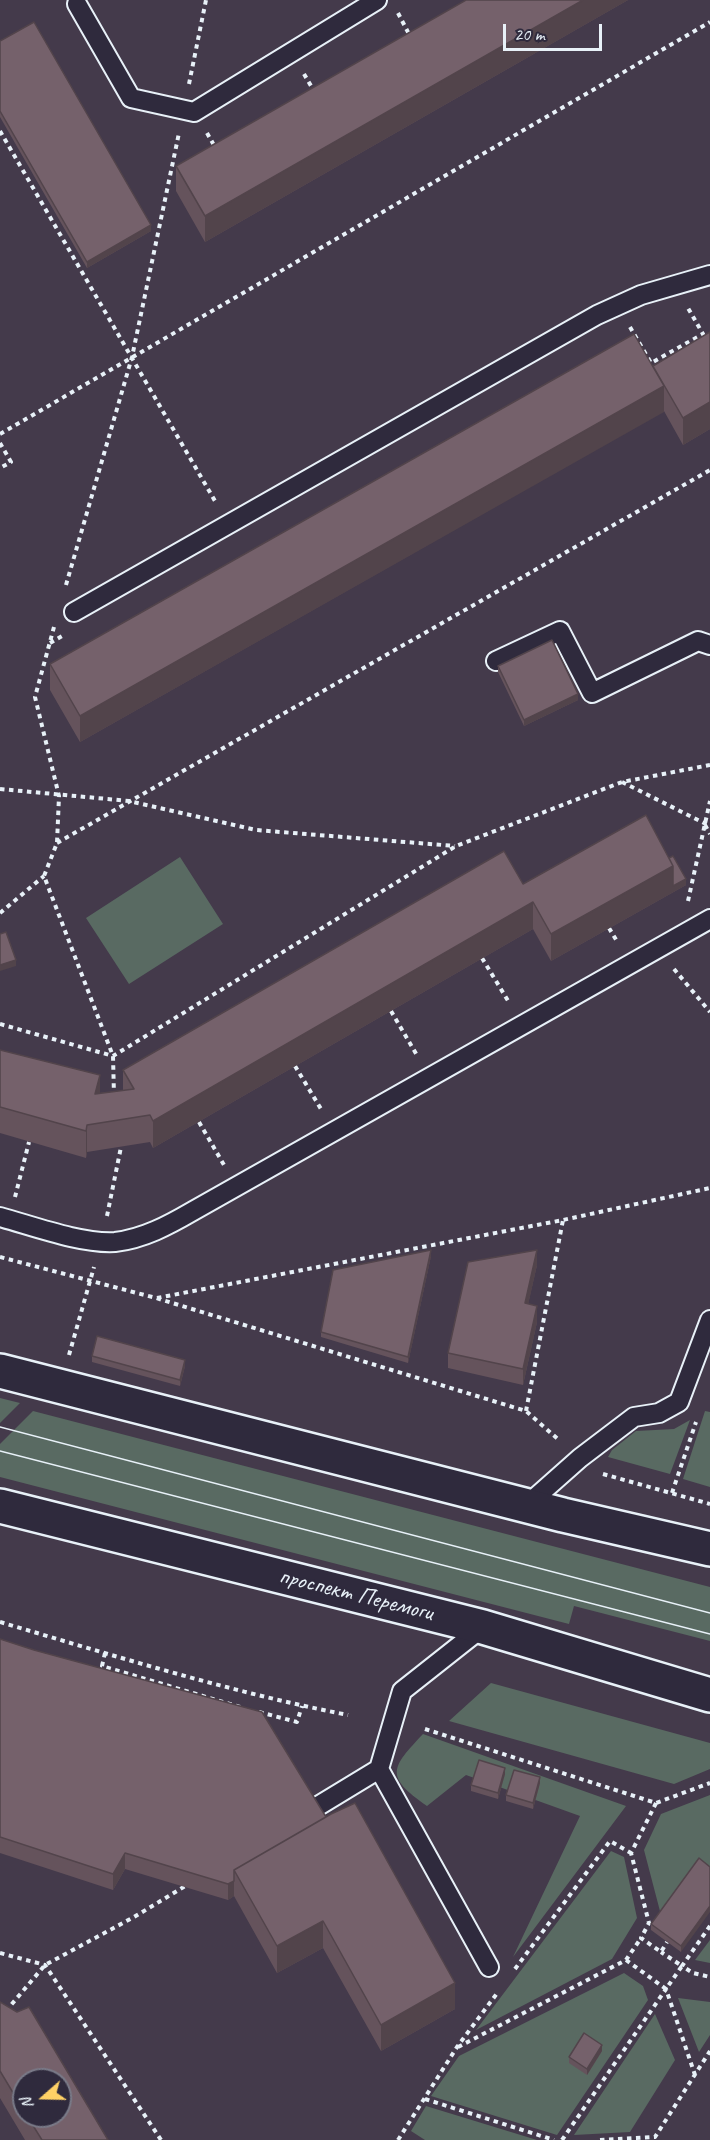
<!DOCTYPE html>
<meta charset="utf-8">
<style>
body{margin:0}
#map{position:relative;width:710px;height:2140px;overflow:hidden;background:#443a4b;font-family:Caveat,sans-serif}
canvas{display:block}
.north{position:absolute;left:12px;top:2068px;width:60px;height:60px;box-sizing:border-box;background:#2f2a3d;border:2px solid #797a88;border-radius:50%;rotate:250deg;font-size:16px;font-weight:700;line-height:24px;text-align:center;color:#e8f1f8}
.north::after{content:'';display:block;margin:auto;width:21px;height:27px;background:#ffd166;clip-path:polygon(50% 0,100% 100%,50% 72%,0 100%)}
.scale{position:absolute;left:503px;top:24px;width:99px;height:27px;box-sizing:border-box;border:3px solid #e8f1f8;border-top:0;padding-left:8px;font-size:18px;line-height:21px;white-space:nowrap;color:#e8f1f8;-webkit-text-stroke:4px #2f2a3d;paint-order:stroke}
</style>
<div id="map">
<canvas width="710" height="2140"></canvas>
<div class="north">N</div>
<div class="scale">20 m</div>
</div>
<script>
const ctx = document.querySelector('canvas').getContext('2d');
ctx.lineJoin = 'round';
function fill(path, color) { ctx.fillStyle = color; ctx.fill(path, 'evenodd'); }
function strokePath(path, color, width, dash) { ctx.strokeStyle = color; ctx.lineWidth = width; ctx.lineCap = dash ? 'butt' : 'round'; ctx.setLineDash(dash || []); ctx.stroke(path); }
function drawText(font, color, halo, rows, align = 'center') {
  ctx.font = font + ' Caveat,sans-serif'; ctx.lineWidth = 4.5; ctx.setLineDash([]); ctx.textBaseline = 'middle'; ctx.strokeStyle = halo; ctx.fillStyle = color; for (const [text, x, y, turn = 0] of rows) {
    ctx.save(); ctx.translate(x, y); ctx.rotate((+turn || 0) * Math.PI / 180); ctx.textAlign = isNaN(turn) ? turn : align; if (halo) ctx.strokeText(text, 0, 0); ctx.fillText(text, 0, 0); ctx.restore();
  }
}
fill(new Path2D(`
 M 180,857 L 223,924 L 129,984 L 86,918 Z
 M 0,1398 L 20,1403 L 0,1423 Z
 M 33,1411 L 710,1587 L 710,1641 L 574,1606 L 569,1624 L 0,1477 L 0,1444 Z
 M 705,1411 L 710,1412 L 710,1487 L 683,1479 Z
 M 690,1420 L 670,1474 L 608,1457 L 612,1450 L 636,1431 L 674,1429 Z
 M 491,1683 L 710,1743 L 710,1769 L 674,1784 L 449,1721 Z
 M 423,1734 L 626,1806 L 513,1957 L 580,1816 L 466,1775 L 427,1806 C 384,1776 391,1768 423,1734 Z
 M 710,1795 L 710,1871 L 661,1915 L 644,1850 L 661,1814 Z
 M 611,1851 L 624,1857 L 637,1918 L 612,1959 L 476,2030 Z
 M 710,1940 L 710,1963 L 695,1960 Z
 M 624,1973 L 643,1986 L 648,2000 L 557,2135 L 431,2096 L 459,2056 Z
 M 678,1998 L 710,2002 L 710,2035 L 699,2052 Z
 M 655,2014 L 675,2060 L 630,2132 L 574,2135 Z
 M 426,2106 L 537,2140 L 425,2140 L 411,2131 Z`), '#596a62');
const service = new Path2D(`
 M 77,4 L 131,98 L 194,112 L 377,0
 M 74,612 L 597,315 L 641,295 L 710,275
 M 496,661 L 560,631 L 592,693 L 698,641 L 710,645
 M 0,1217 C 33,1226 81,1244 115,1242 C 143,1239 169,1225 193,1211 L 710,919
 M 527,1505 L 580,1458 L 634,1417 L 659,1413 L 679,1402 L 710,1320
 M 379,1769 L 489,1967
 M 300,1817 L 379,1769 L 402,1691 L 483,1627`);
const secondary = new Path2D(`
 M 0,1371 L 563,1515 L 710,1549
 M 0,1506 L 483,1627 L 710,1695`);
strokePath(service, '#e8f1f8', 22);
strokePath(secondary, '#e8f1f8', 38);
strokePath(new Path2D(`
 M 398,13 L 410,36
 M 304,74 L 314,91
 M 189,84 L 206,0
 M 0,131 L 215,501
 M 207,133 L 215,147
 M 630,327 L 651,363 L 703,334 L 688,308
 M 0,434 L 710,22
 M 0,443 L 11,462 L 0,468
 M 66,585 L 132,357 L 179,133
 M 54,627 L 35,697 L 59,796 L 57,843 L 44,876 L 113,1056 L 114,1096
 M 50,643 L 64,635
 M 622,782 L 710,826
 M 0,789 L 129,801 L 256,830 L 455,846
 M 705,825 L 710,834
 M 57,843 L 710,470
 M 688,901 L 710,801
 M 0,913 L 44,876
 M 609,928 L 618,943
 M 482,958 L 510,1004
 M 674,969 L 710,1012
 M 391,1011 L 418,1057
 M 0,1024 L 113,1056 L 456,846 L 622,782 L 710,765
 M 295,1066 L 321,1109
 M 199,1122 L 224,1165
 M 15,1197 L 29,1142
 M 107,1216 L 121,1147
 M 0,1257 L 156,1298 L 526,1411 L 560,1441
 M 157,1298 L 563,1220 L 710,1188
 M 69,1355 L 94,1267
 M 526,1411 L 563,1220
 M 603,1474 L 710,1504
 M 672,1493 L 696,1422
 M 0,1622 C 115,1656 230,1692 348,1715
 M 105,1653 L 102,1666 L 240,1707
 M 259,1712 L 297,1722 L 302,1706
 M 425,1729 L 656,1803 L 710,1783
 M 656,1803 L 631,1853 L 649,1923 L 641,1938 L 661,1952 L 667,1942
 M 710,1926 L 682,1966 L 693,1973 L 710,1977
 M 0,1953 L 45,1965 L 161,2140
 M 626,1960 L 666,1989 L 682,1966 L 661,1952
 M 515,1969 L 610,1841 L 631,1853
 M 0,2018 L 45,1965 L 134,1917 L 187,1885
 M 458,2047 L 626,1960 L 641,1938
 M 425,2099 L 554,2140
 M 398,2140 L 457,2047 L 498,1992
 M 562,2140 L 666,1989 L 695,2075
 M 600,2140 L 655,2137 L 710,2051`), '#e8f1f8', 4, [4.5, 4.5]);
strokePath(service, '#2f2a3d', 18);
strokePath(secondary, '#2f2a3d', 33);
strokePath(new Path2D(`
 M 0,1427 L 710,1613
 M 0,1451 L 710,1634`), '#e8f1f8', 1.5);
fill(new Path2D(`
 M 466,0 L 628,0 L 205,242 L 176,191 L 176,166 Z
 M 0,41 L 151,231 L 87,268 L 0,117 Z
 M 710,332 L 710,429 L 683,445 L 664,411 L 80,742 L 50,690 L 50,664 L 653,367 Z
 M 498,666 L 578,700 L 524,726 L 498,672 Z
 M 669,858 L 686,885 L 551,961 L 533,929 L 153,1148 L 150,1142 L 87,1152 L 86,1158 L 0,1133 L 0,1050 L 100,1093 L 123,1091 L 123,1070 L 523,884 Z
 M 431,1256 L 408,1363 L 321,1337 L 321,1332 Z
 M 537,1265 L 528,1304 L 537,1322 L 523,1385 L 448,1368 L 448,1353 Z
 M 92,1356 L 185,1366 L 180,1386 L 92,1362 Z
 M 0,1639 L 326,1817 L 455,2009 L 381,2051 L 323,1948 L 277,1973 L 234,1896 L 228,1900 L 125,1869 L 113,1890 L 0,1853 Z
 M 505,1774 L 498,1799 L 471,1791 L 471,1785 Z
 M 540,1783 L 533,1809 L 506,1801 L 506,1795 Z
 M 699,1858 L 681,1952 L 651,1930 L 651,1924 Z
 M 0,2002 L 108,2140 L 25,2140 L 0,2098 ZM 24,2080 L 60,2116 L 24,2116 Z
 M 602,2051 L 587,2075 L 569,2063 L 569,2057 Z`), '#65535c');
fill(new Path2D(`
 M 583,0 L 628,0 L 205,242 L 205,216 Z
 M 151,225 L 151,231 L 87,268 L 87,262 Z
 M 664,386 L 664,412 L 80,742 L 80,716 Z
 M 710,402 L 710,429 L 683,445 L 683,418 Z
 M 578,694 L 578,700 L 524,726 L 524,720 Z
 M 673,866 L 686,879 L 686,885 L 551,961 L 551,934 Z
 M 533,902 L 533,929 L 153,1148 L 153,1121 Z
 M 16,960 L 16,966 L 0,971 L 0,965 Z
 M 100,1075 L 100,1102 L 95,1094 Z
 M 87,1125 L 87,1152 L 86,1158 L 86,1131 Z
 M 431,1250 L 431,1256 L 408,1363 L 408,1357 Z
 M 537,1250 L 537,1265 L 525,1319 L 525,1303 Z
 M 537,1306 L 537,1322 L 523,1385 L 523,1369 Z
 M 185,1360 L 185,1366 L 180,1386 L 180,1380 Z
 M 505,1768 L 505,1774 L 498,1799 L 498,1793 Z
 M 540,1777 L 540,1783 L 533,1809 L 533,1803 Z
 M 125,1853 L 125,1869 L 113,1890 L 113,1874 Z
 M 234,1881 L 234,1896 L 228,1900 L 228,1884 Z
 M 710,1906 L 710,1912 L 681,1952 L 681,1946 Z
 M 323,1921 L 323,1948 L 277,1973 L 277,1946 Z
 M 455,1983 L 455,2009 L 381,2051 L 381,2025 Z
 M 602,2045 L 602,2051 L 587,2075 L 587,2069 Z`), '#52444b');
const building = new Path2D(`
 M 466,0 L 583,0 L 205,216 L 176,166 Z
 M 34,22 L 151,225 L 87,262 L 0,111 L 0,41 Z
 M 710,332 L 710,402 L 683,418 L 653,366 Z
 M 634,334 L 664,386 L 80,716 L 50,664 Z
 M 552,640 L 578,694 L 524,720 L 498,666 Z
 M 646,815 L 673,866 L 551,934 L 533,902 L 153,1121 L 150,1115 L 87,1125 L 86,1131 L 0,1107 L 0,1050 L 100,1075 L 95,1094 L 134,1089 L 123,1070 L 504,851 L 523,884 Z
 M 673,856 L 686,879 L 673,886 L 673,866 L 669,858 Z
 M 6,932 L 16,960 L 0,965 L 0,934 Z
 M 431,1250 L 408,1357 L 321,1332 L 333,1270 Z
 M 537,1250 L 525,1303 L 537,1306 L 523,1369 L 448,1353 L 468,1262 Z
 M 97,1336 L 185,1360 L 180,1380 L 92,1356 Z
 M 0,1639 L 34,1650 L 262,1712 L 326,1817 L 234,1870 L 234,1881 L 228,1884 L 125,1853 L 113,1874 L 0,1837 Z
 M 479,1760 L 505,1768 L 498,1793 L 471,1785 Z
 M 514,1770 L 540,1777 L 533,1803 L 506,1795 Z
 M 355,1803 L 455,1983 L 381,2025 L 323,1921 L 277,1946 L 234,1870 L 331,1814 Z
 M 699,1858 L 710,1867 L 710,1906 L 681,1946 L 651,1924 Z
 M 0,2002 L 17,2012 L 29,2007 L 108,2140 L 42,2140 L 27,2116 L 60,2116 L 60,2080 L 24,2080 L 24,2111 L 0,2071 Z
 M 584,2033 L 602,2045 L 587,2069 L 569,2057 Z`);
fill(building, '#75616b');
strokePath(building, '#52444b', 1.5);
drawText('24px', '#e8f1f8', '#2f2a3d', [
 ["проспект Перемоги",356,1595,14]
]);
</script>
